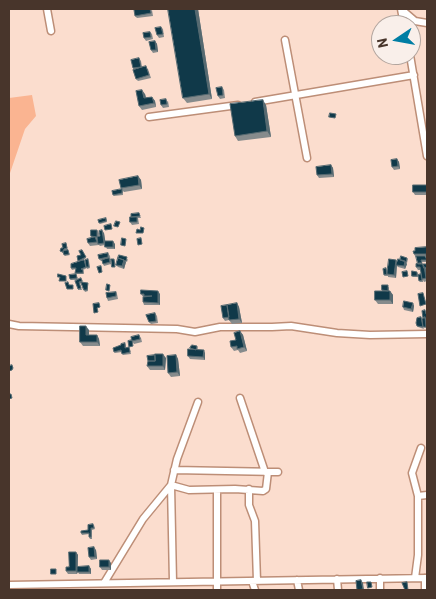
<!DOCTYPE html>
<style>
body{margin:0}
#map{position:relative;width:436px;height:599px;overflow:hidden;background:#fbddce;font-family:Barlow,sans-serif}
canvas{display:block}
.frame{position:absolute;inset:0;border:10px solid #48352b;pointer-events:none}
.north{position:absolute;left:371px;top:15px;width:50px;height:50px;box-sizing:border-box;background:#f9efea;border:1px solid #b2a59e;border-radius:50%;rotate:258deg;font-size:14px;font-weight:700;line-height:20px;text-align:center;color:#48352b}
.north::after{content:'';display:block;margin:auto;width:18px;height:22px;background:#007ea4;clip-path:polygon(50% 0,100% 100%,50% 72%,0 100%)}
</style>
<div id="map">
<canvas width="436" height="599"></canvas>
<div class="frame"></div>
<div class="north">N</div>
</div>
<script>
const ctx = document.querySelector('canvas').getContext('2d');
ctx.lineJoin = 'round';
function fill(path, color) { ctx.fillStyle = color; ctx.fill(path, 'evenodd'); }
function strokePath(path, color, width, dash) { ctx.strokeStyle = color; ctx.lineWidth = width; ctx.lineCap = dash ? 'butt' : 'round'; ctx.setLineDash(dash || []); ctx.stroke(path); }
fill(new Path2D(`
 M 32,95 L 36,116 L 25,129 L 9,176 L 9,98 Z`), '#fab491');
const minor = new Path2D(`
 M 47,9 L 51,31
 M 401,9 L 415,21 L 427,23
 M 401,9 L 404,25
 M 285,40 L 307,158
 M 410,55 L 427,156
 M 255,102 L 414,75
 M 149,117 L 238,105
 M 9,324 L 19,326 L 177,329 L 195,332 L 220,327 L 272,327 L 291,326 L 337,333 L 370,335 L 427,334
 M 240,398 L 265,472
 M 174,470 L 278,472
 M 249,489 L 249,505 L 255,521 L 257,581
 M 418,496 L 427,495
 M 415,578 L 418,555 L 418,496 L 412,473 L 421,448
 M 337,579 L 338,590
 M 297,580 L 299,590
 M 252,581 L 255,590
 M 173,582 L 171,485 L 177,459 L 198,402
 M 104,583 L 143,519 L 171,485 L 189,490 L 235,489 L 263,491 L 266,489 L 268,472
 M 9,585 L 427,578
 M 217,590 L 217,490
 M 380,590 L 380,578
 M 425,590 L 425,578`);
strokePath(minor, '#bd8e77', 9);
strokePath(minor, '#fff', 6);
fill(new Path2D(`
 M 168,9 L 198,9 L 212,99 L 187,103 L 183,98 Z
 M 152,10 L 153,16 L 137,18 L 135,16 Z
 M 161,27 L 163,29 L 164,37 L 159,38 L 157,35 Z
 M 150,32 L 152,34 L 153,39 L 146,41 L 144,38 Z
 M 155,41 L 157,44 L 158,52 L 153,53 L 151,50 Z
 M 139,58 L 141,61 L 142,67 L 148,69 L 151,78 L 138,81 L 136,79 L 133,68 Z
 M 222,87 L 224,90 L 225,98 L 220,99 L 218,96 Z
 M 145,94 L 146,98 L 152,97 L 155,101 L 156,107 L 142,110 L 139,106 Z
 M 168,101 L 169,107 L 163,108 L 161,105 Z
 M 266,105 L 271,137 L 238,141 L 235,136 Z
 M 397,159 L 399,162 L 400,169 L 394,170 L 392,167 Z
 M 331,165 L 333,168 L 334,177 L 319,178 L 317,175 Z
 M 138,176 L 141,180 L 142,189 L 124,192 L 123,191 L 123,195 L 114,196 L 113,195 L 122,189 L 121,188 Z
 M 427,185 L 427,195 L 415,195 L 413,192 Z
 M 139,213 L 141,218 L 138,218 L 139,224 L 132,225 L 130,222 L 131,217 Z
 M 107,219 L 107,222 L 100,224 L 99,223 Z
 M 97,230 L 99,233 L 99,237 L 104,233 L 105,242 L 115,244 L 115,249 L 107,249 L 105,245 L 100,246 L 99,245 L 90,246 L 88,243 L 92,238 L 91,236 Z
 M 66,243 L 68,250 L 65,251 L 68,250 L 70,255 L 65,256 L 64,254 L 60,251 L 63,248 Z
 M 427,247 L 427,257 L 426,256 L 425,256 L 427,262 L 422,262 L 423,265 L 427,264 L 426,269 L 427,281 L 424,282 L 423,280 L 423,282 L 420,282 L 418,277 L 413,277 L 412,276 L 418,273 L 418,275 L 421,274 L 421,270 L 418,270 L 416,267 L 424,256 L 415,256 L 414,254 Z
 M 82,250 L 86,258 L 82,261 L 84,260 L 86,266 L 89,261 L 90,268 L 87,269 L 87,268 L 83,270 L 84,274 L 76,274 L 75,273 L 76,269 L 72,270 L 71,268 L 79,262 L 77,256 L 81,255 Z
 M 108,253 L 110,256 L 111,264 L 104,266 L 102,261 L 101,261 L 99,259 Z
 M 407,258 L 408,259 L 407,263 L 406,263 L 407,264 L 405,269 L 398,267 L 397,266 L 396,278 L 388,277 L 388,276 L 385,276 L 384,275 L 387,270 L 396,260 L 397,262 Z
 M 128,259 L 127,262 L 125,261 L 126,262 L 124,269 L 118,267 L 116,265 Z
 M 76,274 L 78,279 L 82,279 L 83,283 L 88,284 L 88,291 L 85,292 L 81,283 L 80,284 L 82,290 L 78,290 L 78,289 L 77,280 L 71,280 L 70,279 Z
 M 389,287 L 389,291 L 390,291 L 393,295 L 393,304 L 378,304 L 375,300 L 382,291 L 382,290 Z
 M 116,292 L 117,294 L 118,299 L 108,301 L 107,298 Z
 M 141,294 L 160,294 L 160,305 L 144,305 L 143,302 L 143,297 Z
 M 237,303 L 239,307 L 242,323 L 232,324 L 229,320 L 225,321 L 223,318 Z
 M 413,303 L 414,306 L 413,312 L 404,310 L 403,307 Z
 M 426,311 L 427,319 L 426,319 L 427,328 L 423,327 L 424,329 L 418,327 L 417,326 L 421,317 L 422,320 Z
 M 155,313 L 157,316 L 158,323 L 151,324 L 149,322 Z
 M 89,330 L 89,335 L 97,335 L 99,339 L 100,346 L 83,346 L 80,342 Z
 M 240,331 L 243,335 L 247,351 L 240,353 L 238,350 L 234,351 L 231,347 Z
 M 139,335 L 141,338 L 142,342 L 134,344 L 132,341 Z
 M 126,344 L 126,348 L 130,349 L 131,354 L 123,355 L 122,352 L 115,353 L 114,352 Z
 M 197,346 L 198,348 L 197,350 L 205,353 L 205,360 L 190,359 L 188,356 L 192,350 L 190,348 Z
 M 176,355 L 178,359 L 180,376 L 171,377 L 168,373 Z
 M 166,358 L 165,370 L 150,370 L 147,366 Z
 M 94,525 L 95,529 L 92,530 L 92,539 L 90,539 L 89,537 L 89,534 L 82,535 L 81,533 L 88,530 Z
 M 96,550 L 97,559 L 91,560 L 89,557 Z
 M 76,552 L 78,555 L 78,567 L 89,566 L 91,569 L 91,574 L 79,574 L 78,572 L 77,574 L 68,574 L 66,571 Z
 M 111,563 L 111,570 L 102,570 L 100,567 Z`), '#868b8c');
fill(new Path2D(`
 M 195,9 L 198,9 L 212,99 L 209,94 Z
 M 155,41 L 157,44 L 158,52 L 156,50 Z
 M 142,90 L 145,94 L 147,102 L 144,98 Z
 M 152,97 L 155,101 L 156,107 L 154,103 Z
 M 263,100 L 266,105 L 271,137 L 267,131 Z
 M 397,159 L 399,162 L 400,169 L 398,166 Z
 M 331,165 L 333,168 L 334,177 L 332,174 Z
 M 138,176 L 141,180 L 142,189 L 139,185 Z
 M 102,230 L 104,233 L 106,245 L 104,243 Z
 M 113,241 L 115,244 L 115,249 L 113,247 Z
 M 124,260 L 126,262 L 124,269 L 122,266 Z
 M 396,260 L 397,263 L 396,278 L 394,275 Z
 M 405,261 L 407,264 L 405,269 L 404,266 Z
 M 424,266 L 426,269 L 427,281 L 426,278 Z
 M 158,291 L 160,294 L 160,305 L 158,303 Z
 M 390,291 L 393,295 L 393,304 L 390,300 Z
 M 237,303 L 239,307 L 242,323 L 239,319 Z
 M 413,303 L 414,306 L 413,312 L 411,309 Z
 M 86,326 L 89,330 L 89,339 L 86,335 Z
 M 240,331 L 243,335 L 247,351 L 244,347 Z
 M 97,335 L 99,339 L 100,346 L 97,342 Z
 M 204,350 L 205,353 L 205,360 L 203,357 Z
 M 163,354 L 166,358 L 165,370 L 163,366 Z
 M 176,355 L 178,359 L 180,376 L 177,372 Z
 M 94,547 L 96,550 L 97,559 L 95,557 Z
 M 76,552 L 78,555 L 77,574 L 76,571 Z
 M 109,560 L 111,563 L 111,570 L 109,567 Z
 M 89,566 L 91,569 L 91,574 L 89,572 Z
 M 361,580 L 363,583 L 364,590 L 363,589 Z`), '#566a71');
const building = new Path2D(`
 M 142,9 L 150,9 L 151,13 L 135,16 L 134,10 Z
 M 168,9 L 195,9 L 209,94 L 183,98 Z
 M 161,27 L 163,34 L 157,35 L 155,28 Z
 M 150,32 L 151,37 L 144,38 L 143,33 Z
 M 155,41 L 156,50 L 151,50 L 149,42 Z
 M 139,58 L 141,67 L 133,68 L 131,60 Z
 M 146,66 L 149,75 L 136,79 L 133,70 Z
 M 222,87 L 223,95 L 218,96 L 216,88 Z
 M 142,90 L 144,98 L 152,97 L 154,103 L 139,106 L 136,91 Z
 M 166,99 L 167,104 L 161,105 L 160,100 Z
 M 263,100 L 267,131 L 235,136 L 230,104 Z
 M 330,113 L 336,114 L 335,118 L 329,117 Z
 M 397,159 L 398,166 L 392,167 L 391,160 Z
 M 331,165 L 332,174 L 317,175 L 316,167 Z
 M 138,176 L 139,185 L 121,188 L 119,180 Z
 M 413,185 L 427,185 L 427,192 L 413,192 Z
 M 122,189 L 122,193 L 113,195 L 112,191 Z
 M 139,213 L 140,216 L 131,217 L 131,214 Z
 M 130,217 L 137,217 L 137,222 L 130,222 Z
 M 106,218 L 106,221 L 99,223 L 98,220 Z
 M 116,221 L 120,222 L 118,227 L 114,226 Z
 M 111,224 L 112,229 L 105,230 L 104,226 Z
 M 141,227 L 144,228 L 143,233 L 136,233 L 137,229 L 140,230 Z
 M 91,230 L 97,230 L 97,237 L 91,236 Z
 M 102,230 L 104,243 L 98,244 L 97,237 L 100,236 L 99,231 Z
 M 95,237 L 97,242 L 88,243 L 87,239 Z
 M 122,238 L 126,239 L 125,246 L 121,245 Z
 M 141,238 L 142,244 L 138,245 L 137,239 Z
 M 105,241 L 113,241 L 113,247 L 105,247 Z
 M 66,243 L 67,248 L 64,249 L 63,252 L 60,251 L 61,248 L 63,248 L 62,244 Z
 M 427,247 L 427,256 L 426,256 L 426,254 L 414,254 L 413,251 L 415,251 L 415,248 Z
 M 68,250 L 69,254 L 64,255 L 63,251 Z
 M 82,250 L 86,257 L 78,261 L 77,256 L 81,255 L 79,251 Z
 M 108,253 L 108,257 L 99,259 L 98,255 Z
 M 119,255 L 127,257 L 126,261 L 118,258 Z
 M 401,256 L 407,258 L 406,262 L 400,260 Z
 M 416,256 L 425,256 L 427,260 L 421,260 L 422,264 L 418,264 Z
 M 109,258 L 110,262 L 103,264 L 102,260 Z
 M 118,258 L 124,260 L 122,266 L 116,265 Z
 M 88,259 L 89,267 L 86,267 L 85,260 Z
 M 111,259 L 114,259 L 115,267 L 112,267 Z
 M 389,259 L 396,260 L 394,275 L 387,274 Z
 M 398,259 L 405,261 L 404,266 L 396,265 Z
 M 84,260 L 86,267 L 81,269 L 83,270 L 83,273 L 75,273 L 76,268 L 71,268 L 71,264 Z
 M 421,263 L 424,266 L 426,278 L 422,279 L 420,267 L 416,267 L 416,264 Z
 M 423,264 L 427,264 L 427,267 L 424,268 Z
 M 101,266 L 102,272 L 99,273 L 97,267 Z
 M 386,268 L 387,274 L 384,275 L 383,269 Z
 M 407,271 L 408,276 L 403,277 L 402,272 Z
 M 412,271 L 417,272 L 417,276 L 412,276 Z
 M 58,274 L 66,276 L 66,281 L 59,281 L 60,277 L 58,277 Z
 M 76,274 L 77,278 L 70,279 L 69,275 Z
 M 421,274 L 422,280 L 419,281 L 418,275 Z
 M 81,278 L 82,281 L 79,282 L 81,288 L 78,289 L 75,281 Z
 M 68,282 L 69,285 L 73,285 L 73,289 L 67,289 L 65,283 Z
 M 81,282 L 88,283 L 87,290 L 84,290 Z
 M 107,284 L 110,285 L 109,291 L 106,290 Z
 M 382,285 L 388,285 L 388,291 L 382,290 Z
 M 141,290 L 158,291 L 158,303 L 143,302 L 143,297 L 152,296 L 144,296 L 144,294 L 141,294 Z
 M 375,291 L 390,291 L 390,300 L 375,300 Z
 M 116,292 L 116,296 L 107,298 L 106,293 Z
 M 423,293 L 426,304 L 420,306 L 418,294 Z
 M 404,301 L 413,303 L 411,309 L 403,307 Z
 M 99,303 L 100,307 L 97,308 L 98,312 L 94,313 L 93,304 Z
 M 237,303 L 239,319 L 229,320 L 227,305 Z
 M 227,305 L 229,317 L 223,318 L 221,306 Z
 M 425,310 L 426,314 L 427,314 L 427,318 L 423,318 L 422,311 Z
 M 155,313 L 156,321 L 149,322 L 146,315 Z
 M 421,317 L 423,327 L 417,326 L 416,323 L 417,318 Z
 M 425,317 L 426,327 L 423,327 L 422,319 Z
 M 80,326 L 86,326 L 86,335 L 97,335 L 97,342 L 80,342 Z
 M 240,331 L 244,347 L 237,349 L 237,346 L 231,347 L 230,341 L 236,340 L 234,333 Z
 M 139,335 L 140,339 L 132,341 L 131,337 Z
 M 132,340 L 133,346 L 129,347 L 128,341 Z
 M 125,343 L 125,348 L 129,347 L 130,352 L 122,354 L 121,350 L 114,352 L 113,348 L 121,345 L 121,344 Z
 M 192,345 L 197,346 L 196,350 L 190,348 Z
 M 188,349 L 204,350 L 203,357 L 188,356 Z
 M 155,354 L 163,354 L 163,366 L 147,366 L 148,361 L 155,361 Z
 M 155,355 L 155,361 L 148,361 L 147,356 Z
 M 176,355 L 177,372 L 168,373 L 167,356 Z
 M 12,365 L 13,368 L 12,370 L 9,371 L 9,366 Z
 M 9,394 L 11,394 L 12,398 L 9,399 Z
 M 93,524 L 94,528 L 91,528 L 91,537 L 89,537 L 89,533 L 81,533 L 81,531 L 88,530 L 88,525 Z
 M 94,547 L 95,557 L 89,557 L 88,548 Z
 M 69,552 L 76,552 L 76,571 L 66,571 L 66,567 L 69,567 Z
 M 100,560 L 109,560 L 109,567 L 100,567 Z
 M 89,566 L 89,572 L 77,572 L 77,567 Z
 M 51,569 L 56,569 L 56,574 L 51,574 Z
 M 361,580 L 363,589 L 357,590 L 356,581 Z
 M 367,582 L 371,582 L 372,587 L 368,588 Z
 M 407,582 L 408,590 L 405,590 L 402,583 Z`);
fill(building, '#103949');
strokePath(building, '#566a71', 1);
</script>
